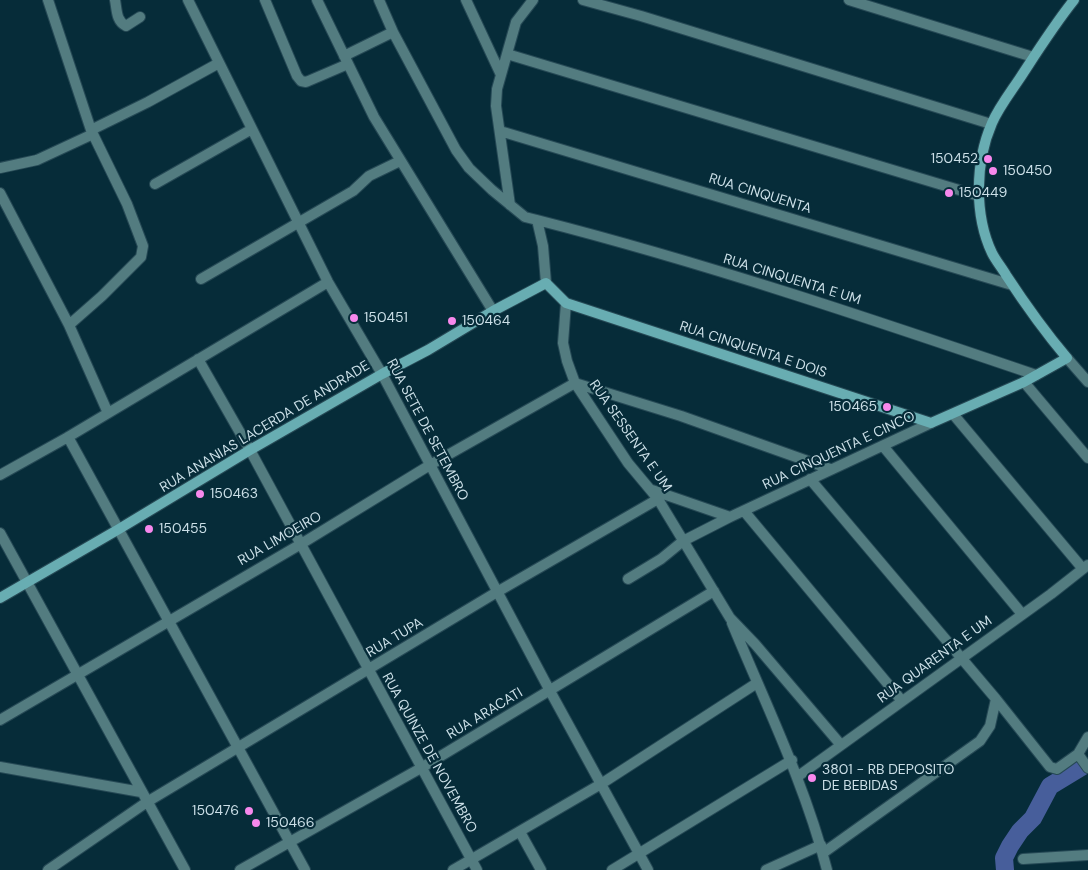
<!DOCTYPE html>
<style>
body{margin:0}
canvas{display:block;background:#062c39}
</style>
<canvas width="1088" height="870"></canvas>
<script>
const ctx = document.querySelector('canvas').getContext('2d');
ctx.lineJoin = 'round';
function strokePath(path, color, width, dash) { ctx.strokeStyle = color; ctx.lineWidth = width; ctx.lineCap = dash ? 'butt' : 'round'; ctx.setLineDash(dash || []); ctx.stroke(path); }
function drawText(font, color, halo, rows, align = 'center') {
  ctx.font = font + ' "DM Sans",sans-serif'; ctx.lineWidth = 4.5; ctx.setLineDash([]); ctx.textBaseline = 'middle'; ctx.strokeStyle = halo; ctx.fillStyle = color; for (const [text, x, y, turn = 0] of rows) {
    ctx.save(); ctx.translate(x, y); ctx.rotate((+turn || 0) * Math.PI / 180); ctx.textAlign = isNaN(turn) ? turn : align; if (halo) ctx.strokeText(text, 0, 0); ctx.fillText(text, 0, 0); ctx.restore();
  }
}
strokePath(new Path2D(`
 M 1005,870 L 1004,858 L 1010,846 L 1020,831 L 1033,818 L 1050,786 L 1083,766`), '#475e9b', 18);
const street = new Path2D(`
 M 48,0 L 91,130 L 127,204 L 143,246 L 141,257 L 102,296 L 69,325
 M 115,0 C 117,10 116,21 126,26 L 140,17
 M 188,0 L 328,282 L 382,374 L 550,691 L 648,870
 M 265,0 L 297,76 L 301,81 L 306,82 L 348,64
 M 317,0 L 374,117 L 493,311
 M 379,0 L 393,32 L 456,150 L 469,168 L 492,190 L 525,217 L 537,220 L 543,246 L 546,283
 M 466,0 L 501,75
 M 583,0 L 641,16 L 991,124
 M 849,0 L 1033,57
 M 507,54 L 979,196
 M 344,56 L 393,32
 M 91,130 L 148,102 L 219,63
 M 500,131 L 1012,285
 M 0,168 L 37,160 L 93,134
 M 155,184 L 252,129
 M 0,193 L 69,325 L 108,413
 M 510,205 L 496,106 L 497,89 L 516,22 L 533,0
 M 537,220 C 706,263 871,319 1036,375
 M 201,279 L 353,191 L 369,176 L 400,161
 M 566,303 L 563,343 L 567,361 L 575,383 L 628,463 L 658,499 L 730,618 L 755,644 L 841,745
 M 1067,358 L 1088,382
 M 198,359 L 250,450 L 477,870
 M 1024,382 L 1088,458
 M 953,414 L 1083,569
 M 68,437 L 305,870
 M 883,446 L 1022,614
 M 0,475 L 68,437 L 328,282
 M 810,479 L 996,699 L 990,726 L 980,741 L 823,853
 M 652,490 L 730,517
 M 744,511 L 902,701
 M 0,533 L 185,870
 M 628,579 L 661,559 L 683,541 L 730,517 L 931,423
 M 732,623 C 766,705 805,784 827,870
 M 996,699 L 1050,767 L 1057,769 L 1078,754
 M 0,720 L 301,544 L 430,465 L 575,383 L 681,416 L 830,469
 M 1088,737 L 1078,754 L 1088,768
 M 0,767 L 141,792
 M 797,777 L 1051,594 L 1088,565
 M 520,832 L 541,870
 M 1023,859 L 1088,855
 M 48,870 L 147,802 L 497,592 L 658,499
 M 240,870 L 421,768 L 714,591
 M 453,870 L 601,784 L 757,683
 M 612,870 L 792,760
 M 766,870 L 821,845`);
const secondary = new Path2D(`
 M 0,598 L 119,529 L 250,450 L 382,374 L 428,350 L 493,311 L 546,283 L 566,303 L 931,423 L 1024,382 L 1067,358 C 1045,332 1025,304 1006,275 C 1002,268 996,261 992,253 C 974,215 975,162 992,123 C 999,107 1010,93 1020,78 C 1037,52 1054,25 1074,0`);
strokePath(street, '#264955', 12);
strokePath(secondary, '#264955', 12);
strokePath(street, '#537c80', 10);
strokePath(secondary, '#68adb2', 10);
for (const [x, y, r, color] of [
 [988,159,5,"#f788ec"],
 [993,171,5,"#f788ec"],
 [949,193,5,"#f788ec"],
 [354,318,5,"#f788ec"],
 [452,321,5,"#f788ec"],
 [887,407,5,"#f788ec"],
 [200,494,5,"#f788ec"],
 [149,529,5,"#f788ec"],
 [812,778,5,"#f788ec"],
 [249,811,5,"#f788ec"],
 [256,823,5,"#f788ec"]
]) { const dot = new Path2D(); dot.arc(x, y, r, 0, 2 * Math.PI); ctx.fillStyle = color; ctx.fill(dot); strokePath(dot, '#062c39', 2); }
drawText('14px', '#cbdfe7', '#062c39', [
 ["150452",978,159,"right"],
 ["150450",1003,171],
 ["150449",959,193],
 ["150451",364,318],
 ["150464",462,321],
 ["150465",877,407,"right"],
 ["150463",210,494],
 ["150455",159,529],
 ["3801 - RB DEPOSITO",822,770],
 ["DE BEBIDAS",822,786],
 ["150476",239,811,"right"],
 ["150466",266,823]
], 'left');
drawText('14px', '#cbdfe7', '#062c39', [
 ["RUA CINQUENTA",760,194,17],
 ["RUA CINQUENTA E UM",792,280,17],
 ["RUA CINQUENTA E DOIS",753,350,18],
 ["RUA ANANIAS LACERDA DE ANDRADE",265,427,-31],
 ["RUA SETE DE SETEMBRO",427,430,62],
 ["RUA SESSENTA E UM",630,436,55],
 ["RUA CINQUENTA E CINCO",839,451,-25],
 ["RUA LIMOEIRO",280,539,-30],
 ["RUA TUPA",395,638,-31],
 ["RUA QUARENTA E UM",935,660,-36],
 ["RUA ARACATI",485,714,-31],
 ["RUA QUINZE DE NOVEMBRO",429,753,61]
]);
</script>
